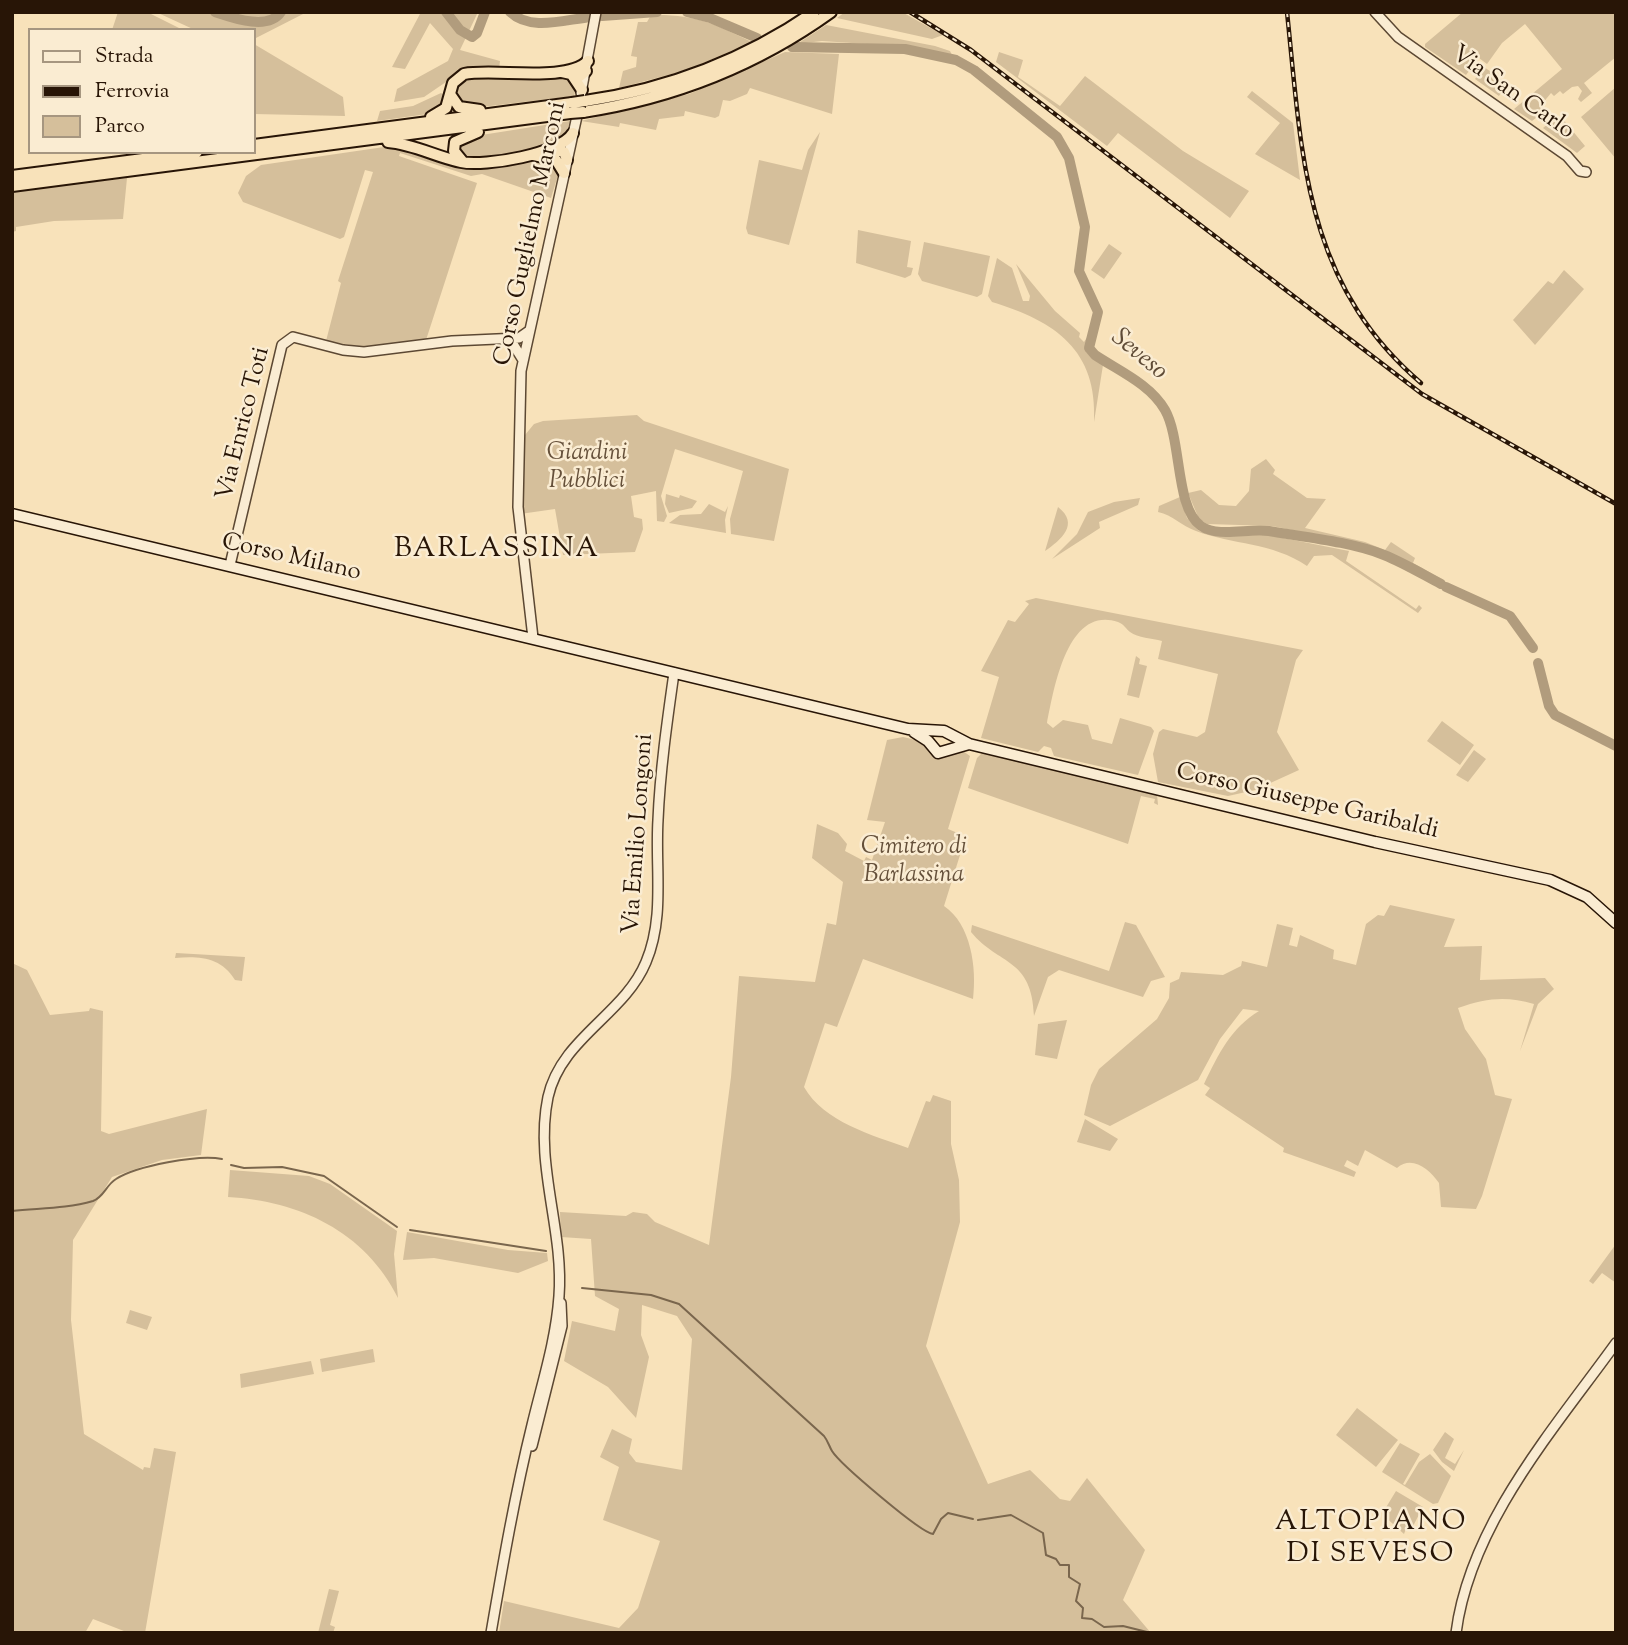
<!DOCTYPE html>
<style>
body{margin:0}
#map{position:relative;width:1628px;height:1645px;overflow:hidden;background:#f8e2ba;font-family:"Sorts Mill Goudy",serif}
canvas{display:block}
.frame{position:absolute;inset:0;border:14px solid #281506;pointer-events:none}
.legend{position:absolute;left:28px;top:28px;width:228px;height:126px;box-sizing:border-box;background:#faecd2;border:2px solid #a69680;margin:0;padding:9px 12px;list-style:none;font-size:21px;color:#281506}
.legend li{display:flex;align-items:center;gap:14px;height:35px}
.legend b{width:35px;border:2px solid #a69680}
</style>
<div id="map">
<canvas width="1628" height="1645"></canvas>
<div class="frame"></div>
<ul class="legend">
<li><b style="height:9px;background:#faecd2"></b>Strada</li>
<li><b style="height:9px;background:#281506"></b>Ferrovia</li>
<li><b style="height:19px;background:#d5bf9b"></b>Parco</li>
</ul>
</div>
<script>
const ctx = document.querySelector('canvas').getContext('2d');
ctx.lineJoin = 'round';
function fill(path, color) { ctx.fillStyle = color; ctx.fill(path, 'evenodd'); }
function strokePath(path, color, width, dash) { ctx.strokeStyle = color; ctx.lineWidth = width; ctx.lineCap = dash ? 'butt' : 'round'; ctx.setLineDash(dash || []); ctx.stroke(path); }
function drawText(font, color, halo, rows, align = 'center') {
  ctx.font = font + ' "Sorts Mill Goudy",serif'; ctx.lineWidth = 5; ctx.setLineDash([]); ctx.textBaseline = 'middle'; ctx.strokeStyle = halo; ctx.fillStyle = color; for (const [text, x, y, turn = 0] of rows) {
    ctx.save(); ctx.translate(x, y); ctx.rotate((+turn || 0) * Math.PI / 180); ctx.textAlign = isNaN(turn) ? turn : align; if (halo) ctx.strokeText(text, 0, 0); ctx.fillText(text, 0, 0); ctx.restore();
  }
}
fill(new Path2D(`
 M 118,12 L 147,12 L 183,30 L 112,30 Z
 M 156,12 L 307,12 L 254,39 L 254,30 L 195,30 Z
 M 421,12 L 478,12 L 460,50 L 500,61 L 499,69 L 462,71 L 424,97 L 394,102 L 397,89 L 448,61 L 453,49 L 430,23 L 405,69 L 392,67 Z
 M 845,12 L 902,12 L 943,35 L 932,39 L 837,18 Z
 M 1463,12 L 1616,12 L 1616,57 L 1584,83 L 1592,93 L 1581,102 L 1578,99 L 1582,91 L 1578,86 L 1572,87 L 1563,94 L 1560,91 L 1554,96 L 1551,93 L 1542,104 L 1546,110 L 1532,121 L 1514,109 L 1562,69 L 1525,24 L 1502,43 L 1487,64 L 1479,58 L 1466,75 L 1425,47 L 1425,44 Z
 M 651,15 C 695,14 713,23 752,42 L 687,70 L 619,88 L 623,71 L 636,67 L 637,57 L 631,56 L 638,22 L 647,22 Z
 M 826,25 L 935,46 L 950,51 L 952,55 L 867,44 L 822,41 L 797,44 Z
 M 254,44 L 343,97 L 345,116 L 254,114 Z
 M 785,52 L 839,54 L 832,114 L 750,88 L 747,94 L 730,101 L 723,100 L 719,116 L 715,118 L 685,111 L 684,116 L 659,119 L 656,130 L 620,123 L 619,127 L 581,121 L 689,94 Z
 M 999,52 L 1023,60 L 1018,77 L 1060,106 L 1085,76 L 1183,151 L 1249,191 L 1230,218 L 1118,133 L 1107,146 L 996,62 Z
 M 1484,67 L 1507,83 L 1499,96 L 1475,79 Z
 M 559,76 L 569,78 L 576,89 L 574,96 L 473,108 L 463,106 L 455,94 L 457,85 L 465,78 Z
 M 1616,87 L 1616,159 L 1581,117 Z
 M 1252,91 L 1293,123 L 1300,180 L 1255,154 L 1280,123 L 1247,97 Z
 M 441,93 L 446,96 L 446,102 L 435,113 L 377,121 L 380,111 L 413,106 Z
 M 1562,118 L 1585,146 L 1577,153 L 1543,128 L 1554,119 L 1558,123 Z
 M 570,121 L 565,136 C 536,151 495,163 462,158 L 457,144 L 469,137 Z
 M 820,132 L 789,245 L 748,234 L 746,228 L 759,160 L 802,170 L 808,150 Z
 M 384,147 C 411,148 434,164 460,165 C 491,167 523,155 554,163 L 558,175 L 551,198 L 482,174 L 471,176 L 400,153 L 399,156 L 477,183 L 426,340 L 370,348 L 326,341 L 341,283 L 338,281 L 373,172 L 365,170 L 344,237 L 340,239 L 243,202 L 238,193 L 246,176 L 261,165 Z
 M 127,178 L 123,219 L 54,221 L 16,227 L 16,231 L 12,232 L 12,191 Z
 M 858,230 L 911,241 L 907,267 L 913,268 L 911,275 L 905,278 L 856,263 Z
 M 924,242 L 990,256 L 982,294 L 977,297 L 922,281 L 918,274 Z
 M 1109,244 L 1122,253 L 1104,279 L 1091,270 Z
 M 997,258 L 1012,268 L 1023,301 L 1029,301 L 1030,296 L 1016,264 L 1055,311 L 1080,333 L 1079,337 L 1084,342 L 1088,336 L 1086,352 L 1103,365 L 1094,422 C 1098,350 1055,321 992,302 L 988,296 Z
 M 1564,270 L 1584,289 L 1535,345 L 1513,320 L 1548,281 L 1553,284 Z
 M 637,415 L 644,421 L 789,469 L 774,541 L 731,534 L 730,519 L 743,471 L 675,449 L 661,496 L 667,516 L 664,522 L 657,521 L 656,491 L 631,496 L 634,517 L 642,519 L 643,529 L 635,552 L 563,555 L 555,509 L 520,514 L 525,435 L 534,424 L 543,421 Z
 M 1266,459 L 1275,470 L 1273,474 L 1307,498 L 1326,499 L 1305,528 L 1365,542 L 1385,550 L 1391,542 L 1415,558 L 1413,563 L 1444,580 L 1370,546 L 1272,526 L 1207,524 L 1199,519 L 1188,493 L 1201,490 L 1219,505 L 1236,506 L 1249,491 L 1251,469 Z
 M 666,494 L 679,498 L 680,495 L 697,501 L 692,508 L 669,513 L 665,504 Z
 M 1180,497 L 1187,518 L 1199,531 L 1224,536 L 1268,535 L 1349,551 L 1346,561 L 1416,609 L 1419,605 L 1422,608 L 1418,613 L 1332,555 L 1314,556 L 1307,566 C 1272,542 1233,545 1196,531 C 1181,526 1173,515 1158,512 L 1159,506 Z
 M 1140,498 L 1138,505 L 1099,522 L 1100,528 L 1052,559 L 1077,534 L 1088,512 L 1114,502 Z
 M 709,504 L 725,512 L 728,506 L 725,520 L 726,533 L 669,523 L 680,515 L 701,514 Z
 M 1058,507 C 1080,524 1061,540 1045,551 Z
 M 1036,598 L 1303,650 L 1296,660 L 1277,732 L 1299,770 L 1255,790 L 1228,796 L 1158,782 L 1153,754 L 1159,732 L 1163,729 L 1197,737 L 1205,732 L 1218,674 L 1158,659 L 1162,641 C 1152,638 1138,638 1130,632 C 1126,629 1124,624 1118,622 C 1067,605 1054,689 1047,723 L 1053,728 L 1063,720 L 1088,725 L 1092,739 L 1112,744 L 1120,718 L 1151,727 L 1154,731 L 1138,775 L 1054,756 L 1051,748 L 1044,746 L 1038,752 L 981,738 L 999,677 L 981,671 L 1008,620 L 1015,622 L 1029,604 L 1025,601 Z
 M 1136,656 L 1140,659 L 1139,664 L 1147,666 L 1139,698 L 1127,695 Z
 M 1442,721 L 1474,745 L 1460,765 L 1427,741 Z
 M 903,737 L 925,742 L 930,751 L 960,749 L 970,756 L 948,829 L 960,834 L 960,855 L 944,906 C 971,924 977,968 973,999 L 863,959 L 837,1027 L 825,1023 L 804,1087 C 824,1122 872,1135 908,1148 L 926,1101 L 930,1102 L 933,1095 L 951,1101 L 951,1144 L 959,1180 L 960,1222 L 926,1346 L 988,1484 L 1030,1470 L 1060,1499 L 1070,1501 L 1087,1478 L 1145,1550 L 1123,1600 L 1151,1633 L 499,1633 L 504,1601 L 619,1628 L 638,1608 L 660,1541 L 603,1520 L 619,1467 L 600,1457 L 612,1429 L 632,1439 L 629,1453 L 636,1462 L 682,1470 L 692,1339 L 677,1316 L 642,1305 L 641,1335 L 649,1357 L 636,1418 L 608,1387 L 564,1361 L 572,1321 L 615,1331 L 619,1309 L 595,1296 L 591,1239 L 561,1237 L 560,1212 L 626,1216 L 633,1212 L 647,1214 L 655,1222 L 709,1245 L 731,1077 L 739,976 L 815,982 L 827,923 L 836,925 L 843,882 L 812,858 L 817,824 L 838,833 L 847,844 L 845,851 L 864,861 L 866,857 L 872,860 L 885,822 L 867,820 L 887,740 Z
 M 1474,750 L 1486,759 L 1468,782 L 1456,775 Z
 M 983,752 L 1157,794 L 1158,805 L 1154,803 L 1155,799 L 1141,796 L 1128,844 L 968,788 L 977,758 Z
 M 1390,905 L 1455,919 L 1444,947 L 1482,946 L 1480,980 L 1545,978 L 1554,989 L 1538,1004 L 1520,1051 L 1534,1004 C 1506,996 1487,998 1458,1008 L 1465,1029 L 1486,1059 L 1495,1095 L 1512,1099 L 1482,1196 L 1476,1209 L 1441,1207 L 1439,1183 C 1429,1169 1412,1155 1397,1168 L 1365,1150 L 1358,1166 L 1347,1160 L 1344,1166 L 1356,1172 L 1354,1177 L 1283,1152 L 1284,1148 L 1205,1095 L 1210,1088 L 1204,1084 C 1219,1053 1231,1028 1259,1011 L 1243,1009 L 1220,1039 L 1198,1080 L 1110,1126 L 1084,1115 L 1091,1085 L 1099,1069 L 1157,1019 L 1169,998 L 1170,983 L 1179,979 L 1181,972 L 1223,975 L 1241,966 L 1242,961 L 1267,967 L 1277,924 L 1293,928 L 1289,945 L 1297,947 L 1300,935 L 1334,950 L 1333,959 L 1356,965 L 1366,924 L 1378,915 L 1384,916 Z
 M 1125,922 L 1136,925 L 1165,977 L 1151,981 L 1143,997 L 1059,970 L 1048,977 L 1034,1016 C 1032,957 999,966 971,932 L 972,925 L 1109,971 Z
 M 176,953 L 245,957 L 242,981 L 235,980 C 221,957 199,956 175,958 Z
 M 12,963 L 27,970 L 50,1015 L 89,1011 L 90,1008 L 103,1011 L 101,1131 L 109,1134 L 207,1109 L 201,1155 L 162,1160 L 112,1177 L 73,1240 L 71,1320 L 84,1434 L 143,1470 L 144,1467 L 150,1468 L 154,1448 L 176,1452 L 145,1633 L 129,1633 L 93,1619 L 85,1633 L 12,1633 Z
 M 1067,1020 L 1057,1059 L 1035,1055 L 1038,1024 Z
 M 1085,1119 L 1118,1139 L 1110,1151 L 1077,1142 Z
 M 230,1170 L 309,1176 L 330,1184 L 397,1231 L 394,1254 L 398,1298 C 365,1231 299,1201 228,1197 Z
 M 407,1232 L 508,1250 L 547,1253 L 548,1261 L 518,1273 L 434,1258 L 403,1260 Z
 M 1616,1244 L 1616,1283 L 1602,1273 L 1593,1284 L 1589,1281 Z
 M 130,1310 L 152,1317 L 147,1330 L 126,1323 Z
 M 373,1349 L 375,1362 L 322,1372 L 320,1359 Z
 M 311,1361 L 314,1374 L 241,1388 L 240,1374 Z
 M 1357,1408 L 1398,1440 L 1376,1467 L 1336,1435 Z
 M 1445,1432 L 1454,1439 L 1445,1458 L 1455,1464 L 1464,1450 L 1454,1471 L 1442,1462 L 1433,1450 Z
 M 1400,1443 L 1420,1454 L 1403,1484 L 1405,1485 L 1419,1462 L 1430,1454 L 1451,1476 L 1438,1503 L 1433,1504 L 1382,1472 Z
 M 1396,1491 L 1423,1507 L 1412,1528 L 1407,1526 L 1404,1534 L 1382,1514 Z
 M 329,1589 L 339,1591 L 330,1625 L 335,1627 L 333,1633 L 318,1633 Z`), '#d5bf9b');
strokePath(new Path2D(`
 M 231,1165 L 244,1168 L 282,1167 L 324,1176 L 397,1227
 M 12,1211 C 39,1208 66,1209 93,1201 C 104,1197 106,1185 116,1179 C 136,1166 199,1154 222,1159
 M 410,1230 L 546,1251
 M 582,1288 L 651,1295 L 679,1304 L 824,1436 C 828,1441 829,1446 832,1451 C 840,1464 921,1533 933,1534 L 941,1519 L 948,1513 L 973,1519
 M 978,1520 L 1011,1515 L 1043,1533 L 1046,1555 L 1056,1559 L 1060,1565 L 1069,1565 L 1069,1577 L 1080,1584 L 1076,1601 L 1083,1608 L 1082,1618 L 1092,1619 L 1104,1627 L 1123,1626 L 1151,1633`), '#7a664d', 2);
strokePath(new Path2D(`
 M 215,12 C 233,18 268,31 281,12
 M 446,12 L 460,30 L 472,37 L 477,33 L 485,12
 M 510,12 C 531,32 566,19 592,17
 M 687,12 L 710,18 L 757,38
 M 602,16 L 657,12
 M 792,47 L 905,49 L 956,60 L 974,70 L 1057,137 L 1069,158 L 1085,227 L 1079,271 L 1098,312 L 1089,348 L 1095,355 C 1119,371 1150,384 1165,410 C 1182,440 1175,508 1201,526 C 1219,538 1248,528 1269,531 C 1304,537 1352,542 1384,555 C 1404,563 1422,574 1441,584
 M 1446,587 L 1510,616 L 1533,648
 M 1538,663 L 1549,706 L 1555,715 L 1616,746`), '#b19c7d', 10);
const tertiary = new Path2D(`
 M 1375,12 L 1398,37 L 1567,156 L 1580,171 L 1586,172
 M 581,93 L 596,12
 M 513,344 L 523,360
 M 230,565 L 282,345 L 293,337 L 343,350 L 364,352 L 452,341 L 519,338 L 529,331
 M 533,638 L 518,507 L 521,371 L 579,107
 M 532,1446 L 562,1326 L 561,1303
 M 491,1633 C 503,1563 515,1494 532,1425 C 542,1383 556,1340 559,1296 C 564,1229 534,1164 548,1097 C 561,1038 624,1015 646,962 C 665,917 655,868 658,820 C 660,772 667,722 674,673
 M 1456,1633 C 1470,1524 1554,1429 1616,1343`);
const secondary = new Path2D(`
 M 12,514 L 908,729 L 944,731 L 969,744 L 1375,842 L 1550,880 L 1587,897 L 1616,923
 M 914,732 L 928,741 L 938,753 L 969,744`);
const trunk = new Path2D(`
 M 562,72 L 580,76 L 586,71
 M 572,75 L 582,90
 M 450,94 L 459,107 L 480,110
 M 585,101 C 668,89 744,60 814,12
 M 583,112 C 674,98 756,66 831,12
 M 431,117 L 446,108 L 453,83 L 464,74 C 495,68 566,83 588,61
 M 388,142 C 414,144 436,157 461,162 C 485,167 561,154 573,133
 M 254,145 L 572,103
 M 552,149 L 564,152 L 567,160
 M 534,155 L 556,160 L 564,173
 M 463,162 L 454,151 L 455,142 L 478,132
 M 12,176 L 197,152
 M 12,186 L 570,113`);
strokePath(tertiary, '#5c4833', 12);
strokePath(secondary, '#281506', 13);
strokePath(trunk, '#281506', 14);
strokePath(tertiary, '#faecd2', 9);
strokePath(secondary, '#faecd2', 10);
strokePath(trunk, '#f8e2ba', 10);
const rail = new Path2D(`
 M 910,12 L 971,50 L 1422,394 L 1616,504
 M 1287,12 C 1302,154 1303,282 1421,383`);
strokePath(rail, '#281506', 4.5);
strokePath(rail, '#faecd2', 2, [5]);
const trunkBridge = new Path2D(`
 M 572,103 L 585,101
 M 570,113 L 583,112`);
strokePath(trunkBridge, '#281506', 14, []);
strokePath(trunkBridge, '#f8e2ba', 10);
drawText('24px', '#281506', '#faecd2', [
 ["Via San Carlo",1512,94,35],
 ["Corso Guglielmo Marconi",532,234,-78],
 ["Via Enrico Toti",245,424,-76],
 ["Corso Milano",291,559,13],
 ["Corso Giuseppe Garibaldi",1307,803,13],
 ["Via Emilio Longoni",640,834,-86]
]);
drawText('italic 24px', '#65503a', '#faecd2', [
 ["Giardini",587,455],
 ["Pubblici",587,483],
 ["Cimitero di",914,849],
 ["Barlassina",914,877]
]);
drawText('italic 26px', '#5f4b36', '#faecd2', [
 ["Seveso",1138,356,40]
]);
ctx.letterSpacing = '2px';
drawText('28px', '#281506', '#faecd2', [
 ["BARLASSINA",497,551],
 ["ALTOPIANO",1371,1524],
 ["DI SEVESO",1371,1556]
]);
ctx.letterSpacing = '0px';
</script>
